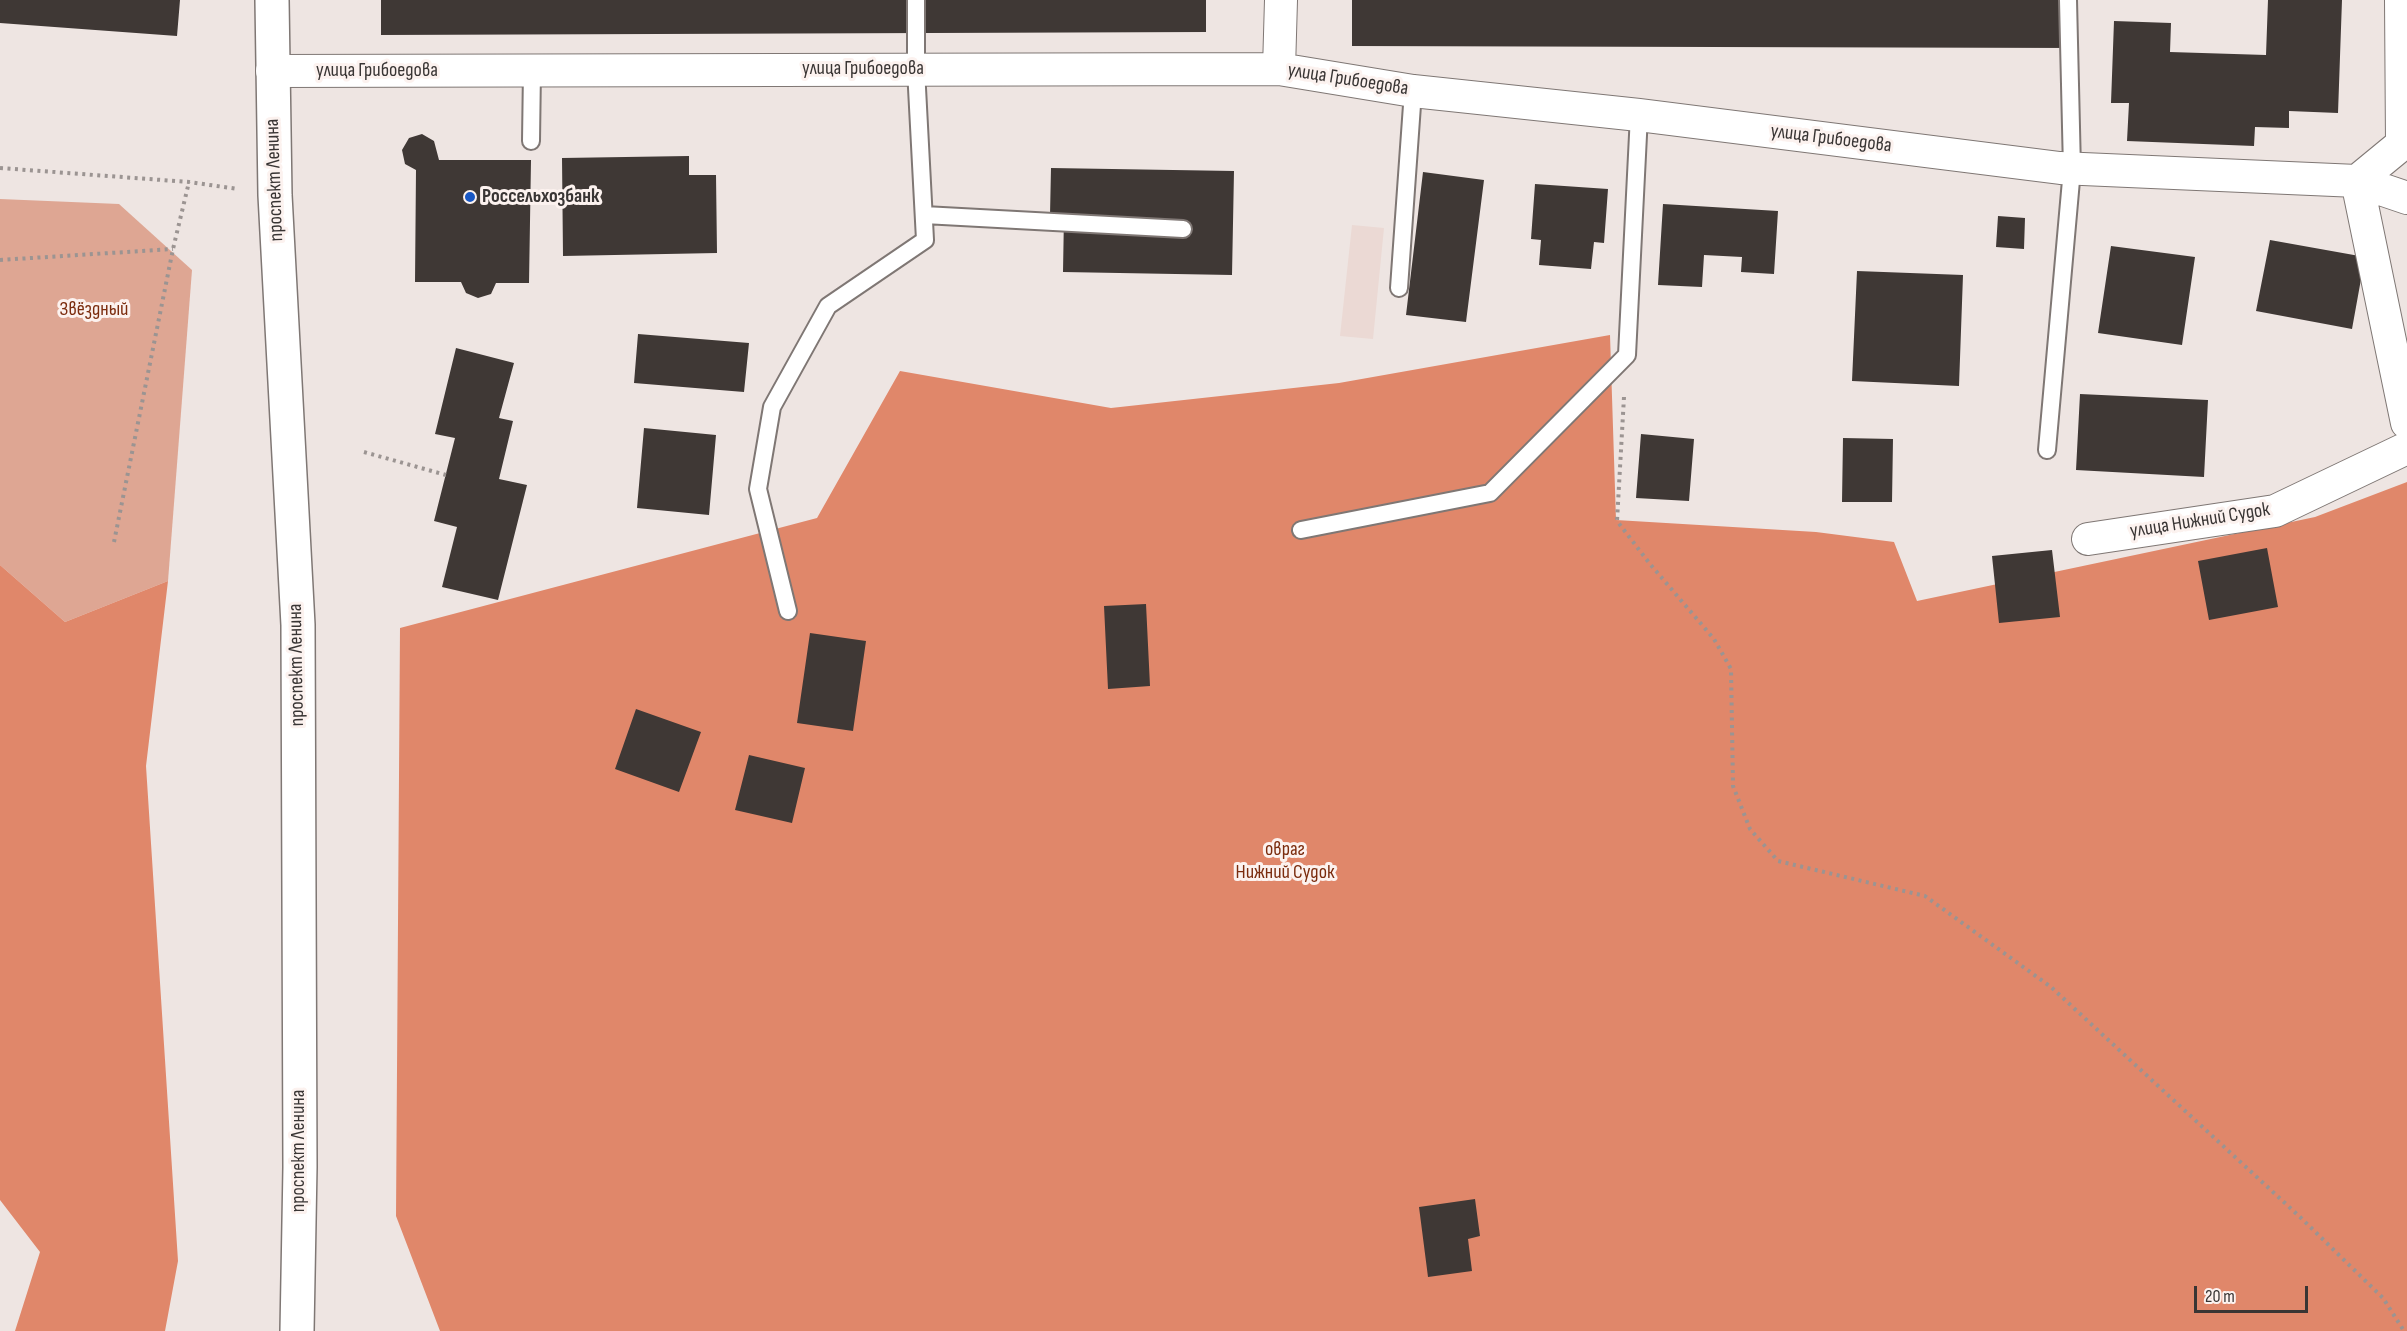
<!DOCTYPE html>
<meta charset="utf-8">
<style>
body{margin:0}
#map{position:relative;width:2407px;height:1331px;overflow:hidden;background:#eee5e2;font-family:"Sofia Sans Condensed",sans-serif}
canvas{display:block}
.scale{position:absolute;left:2194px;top:1286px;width:114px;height:27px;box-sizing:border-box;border:3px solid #393534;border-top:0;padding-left:8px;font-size:18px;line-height:21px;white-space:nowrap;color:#393534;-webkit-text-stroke:4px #fcf2ef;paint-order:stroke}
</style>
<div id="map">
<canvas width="2407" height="1331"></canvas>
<div class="scale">20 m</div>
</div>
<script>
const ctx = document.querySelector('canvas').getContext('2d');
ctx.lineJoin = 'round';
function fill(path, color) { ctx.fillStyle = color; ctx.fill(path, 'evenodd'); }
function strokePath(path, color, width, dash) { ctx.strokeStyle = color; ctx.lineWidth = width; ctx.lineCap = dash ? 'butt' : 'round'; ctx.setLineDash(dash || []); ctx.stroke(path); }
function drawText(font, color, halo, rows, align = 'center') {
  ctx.font = font + ' "Sofia Sans Condensed",sans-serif'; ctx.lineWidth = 6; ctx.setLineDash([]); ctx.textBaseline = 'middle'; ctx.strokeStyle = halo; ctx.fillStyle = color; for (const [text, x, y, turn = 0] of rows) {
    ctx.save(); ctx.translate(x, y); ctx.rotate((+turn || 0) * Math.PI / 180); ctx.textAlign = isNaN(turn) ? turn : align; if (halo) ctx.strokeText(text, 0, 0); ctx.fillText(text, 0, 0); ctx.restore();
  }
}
fill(new Path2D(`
 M 1352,225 L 1384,228 L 1373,339 L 1340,336 Z`), '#ebd9d4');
fill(new Path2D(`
 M 0,199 L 119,204 L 192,270 L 168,581 L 65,622 L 0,565 Z`), '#dea693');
fill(new Path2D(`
 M 1610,335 L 1616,520 L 1816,532 L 1894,542 L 1917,601 L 2315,517 L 2407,482 L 2407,1331 L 440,1331 L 396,1216 L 400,628 L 817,518 L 900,371 L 1111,408 L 1339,383 Z
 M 0,565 L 65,622 L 168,581 L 146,766 L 178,1261 L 165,1331 L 15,1331 L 40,1252 L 0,1200 Z`), '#e0876a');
fill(new Path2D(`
 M 0,0 L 180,0 L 177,36 L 0,23 Z
 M 381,0 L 1206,0 L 1206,32 L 381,35 Z
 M 1352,0 L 2076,0 L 2076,48 L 1352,46 Z
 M 2268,0 L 2342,0 L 2338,113 L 2289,111 L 2289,128 L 2255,127 L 2254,146 L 2127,141 L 2129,103 L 2111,103 L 2114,21 L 2171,23 L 2170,52 L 2266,55 Z
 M 422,134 L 434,141 L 439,160 L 531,160 L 529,283 L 496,283 L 491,294 L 478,298 L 466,293 L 461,282 L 415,282 L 416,170 L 405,164 L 402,150 L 409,138 Z
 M 689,156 L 689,175 L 716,175 L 717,253 L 563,256 L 562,158 Z
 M 1051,168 L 1234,171 L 1232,275 L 1063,272 L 1064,215 L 1050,215 Z
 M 1423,172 L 1484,180 L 1466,322 L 1406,315 Z
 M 1535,184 L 1608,189 L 1604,243 L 1594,242 L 1591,269 L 1539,265 L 1541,240 L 1531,239 Z
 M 1663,204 L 1778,211 L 1774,274 L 1741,272 L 1742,257 L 1704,255 L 1702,287 L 1658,285 Z
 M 1998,216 L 2025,218 L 2024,249 L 1996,247 Z
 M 2270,240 L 2365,257 L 2352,329 L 2256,311 Z
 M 2111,246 L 2195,257 L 2182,345 L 2098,333 Z
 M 1857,271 L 1963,275 L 1959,386 L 1852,381 Z
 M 638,334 L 749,343 L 744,392 L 634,383 Z
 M 456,348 L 514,363 L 499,418 L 513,421 L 499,479 L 527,485 L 498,600 L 442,587 L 457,527 L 434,521 L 455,438 L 435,434 Z
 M 2080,394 L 2208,400 L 2204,477 L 2076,470 Z
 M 644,428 L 716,435 L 709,515 L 637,508 Z
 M 1641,434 L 1694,439 L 1689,501 L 1636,498 Z
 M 1843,438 L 1893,439 L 1892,502 L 1842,502 Z
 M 2267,548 L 2278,607 L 2209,620 L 2198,561 Z
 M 2052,550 L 2060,617 L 1999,623 L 1992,556 Z
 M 1146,604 L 1150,686 L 1108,689 L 1104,606 Z
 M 810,633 L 866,641 L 853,731 L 797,723 Z
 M 636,709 L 701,732 L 679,792 L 615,769 Z
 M 749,755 L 805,768 L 792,823 L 735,810 Z
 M 1475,1199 L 1480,1236 L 1468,1239 L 1472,1271 L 1428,1277 L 1419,1207 Z`), '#3f3835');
const service = new Path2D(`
 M 531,141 L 532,70
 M 924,215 L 1183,229
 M 1399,288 L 1413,91
 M 2047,450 L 2072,169 L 2068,0
 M 1301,530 L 1490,493 L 1627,355 L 1639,115
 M 788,611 L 758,489 L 772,407 L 828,306 L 925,240 L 916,69 L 916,0`);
const minor = new Path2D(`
 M 2401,0 L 2402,144
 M 1279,69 L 1281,0
 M 272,71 L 1279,69 L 1413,91 L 1639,115 L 2060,168 L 2357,181 L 2402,144 L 2407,144
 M 2357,181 L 2407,423
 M 2357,181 L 2407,198
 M 2088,539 L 2275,511 L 2407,448`);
const primary = new Path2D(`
 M 272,0 L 275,195 L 298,625 L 300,1167 L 297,1331`);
strokePath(service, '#7f7774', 20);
strokePath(minor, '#7f7774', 34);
strokePath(primary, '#7f7774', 36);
strokePath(new Path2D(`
 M 0,168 L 189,182 L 238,189
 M 0,260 L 173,249
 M 1624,397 L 1617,521 L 1650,564 L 1714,639 L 1731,669 L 1733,786 L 1750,829 L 1778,861 L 1925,896 L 2051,987 L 2300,1217 L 2383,1298 L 2404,1331
 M 364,452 L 446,475
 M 114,542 L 173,249 L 189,182`), '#9b9492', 4, [3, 4.5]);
strokePath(service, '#fff', 16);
strokePath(minor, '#fff', 32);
strokePath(primary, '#fff', 33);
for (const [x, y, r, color] of [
 [470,197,6,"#1857c3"]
]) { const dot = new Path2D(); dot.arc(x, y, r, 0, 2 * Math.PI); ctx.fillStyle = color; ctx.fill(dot); strokePath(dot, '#fcf2ef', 2); }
drawText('20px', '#393534', '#fcf2ef', [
 ["улица Грибоедова",863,69],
 ["улица Грибоедова",377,71],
 ["улица Грибоедова",1348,80,9],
 ["улица Грибоедова",1831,139,7],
 ["проспект Ленина",275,180,-92],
 ["улица Нижний Судок",2200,521,-9],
 ["проспект Ленина",297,665,-91],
 ["проспект Ленина",299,1151,-90]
]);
drawText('bold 20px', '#393534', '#fcf2ef', [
 ["Россельхозбанк",482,197]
], 'left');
drawText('20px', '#7b2c0e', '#fcf2ef', [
 ["Звёздный",94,310],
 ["овраг",1285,850],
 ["Нижний Судок",1285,873]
]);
</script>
